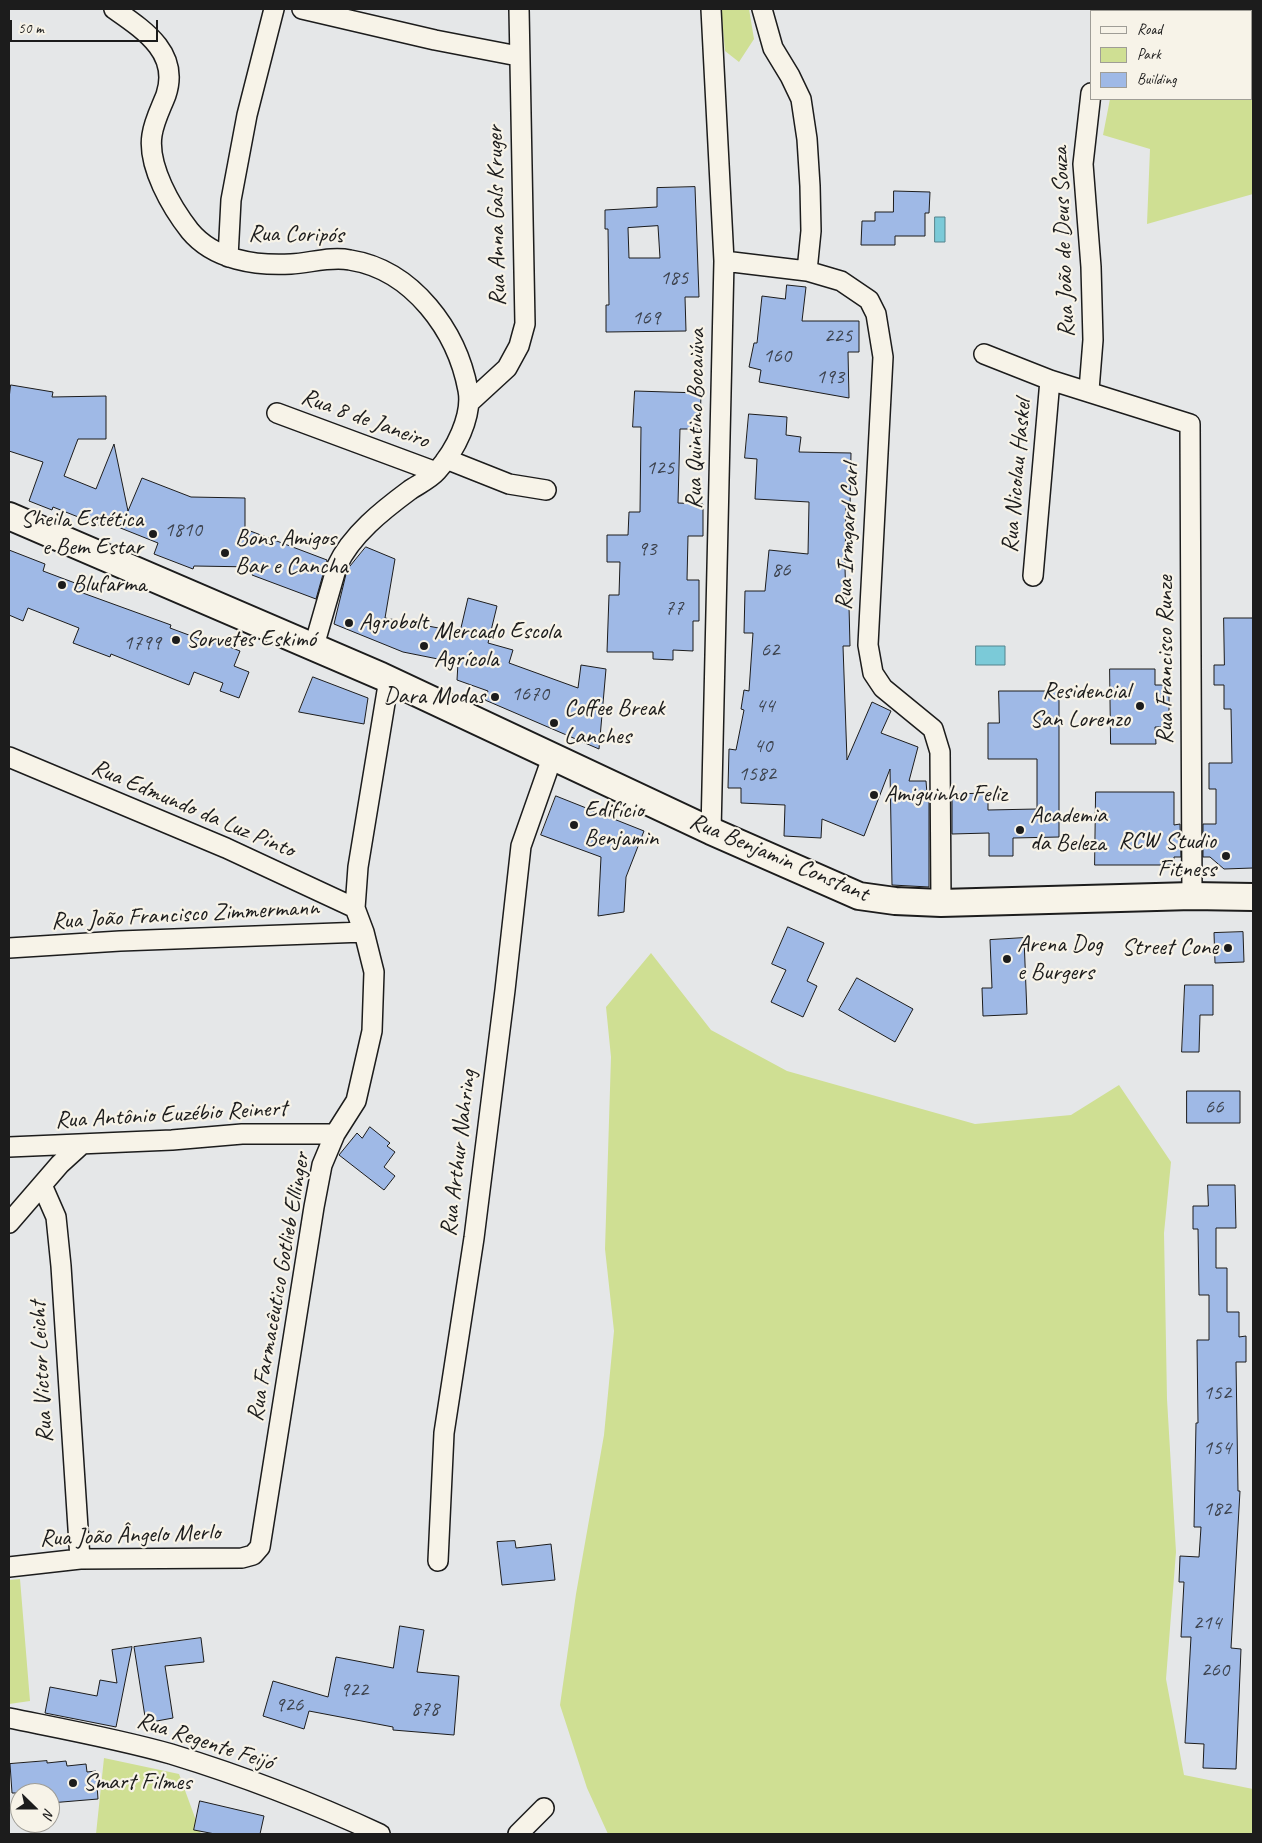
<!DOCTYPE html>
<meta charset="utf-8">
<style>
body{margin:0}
#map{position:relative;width:1262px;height:1843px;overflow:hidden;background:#e5e7e8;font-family:Caveat,sans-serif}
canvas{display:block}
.frame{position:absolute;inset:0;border:10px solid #1c1c1c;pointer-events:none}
.legend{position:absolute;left:1090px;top:10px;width:162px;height:90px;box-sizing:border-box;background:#f7f3e8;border:1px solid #9f9d96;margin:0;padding:6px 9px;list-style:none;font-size:15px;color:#1c1c1c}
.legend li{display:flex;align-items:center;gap:10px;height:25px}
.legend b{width:25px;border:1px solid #9f9d96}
.north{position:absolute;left:10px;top:1783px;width:50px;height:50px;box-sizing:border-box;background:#f7f3e8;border:1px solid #9f9d96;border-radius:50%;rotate:112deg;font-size:14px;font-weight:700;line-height:20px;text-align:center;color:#1c1c1c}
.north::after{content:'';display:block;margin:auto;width:18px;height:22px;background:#1c1c1c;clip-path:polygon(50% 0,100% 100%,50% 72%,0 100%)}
.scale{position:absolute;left:10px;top:20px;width:148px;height:22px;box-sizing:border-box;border:2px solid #1c1c1c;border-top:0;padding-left:6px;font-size:15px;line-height:18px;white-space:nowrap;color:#1c1c1c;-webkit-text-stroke:4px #f7f3e8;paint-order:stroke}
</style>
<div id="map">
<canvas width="1262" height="1843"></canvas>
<div class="frame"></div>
<ul class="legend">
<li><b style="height:6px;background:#f7f3e8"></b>Road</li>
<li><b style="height:14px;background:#cfdf93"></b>Park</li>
<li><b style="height:14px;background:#9fb9e6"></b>Building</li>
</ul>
<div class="north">N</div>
<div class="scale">50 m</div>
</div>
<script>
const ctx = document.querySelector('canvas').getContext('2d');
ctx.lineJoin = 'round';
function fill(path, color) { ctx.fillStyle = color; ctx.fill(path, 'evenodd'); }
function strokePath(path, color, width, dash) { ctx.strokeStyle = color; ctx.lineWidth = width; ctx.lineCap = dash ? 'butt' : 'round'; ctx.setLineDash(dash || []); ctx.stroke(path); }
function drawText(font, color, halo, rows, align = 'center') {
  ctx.font = font + ' Caveat,sans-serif'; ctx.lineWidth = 4.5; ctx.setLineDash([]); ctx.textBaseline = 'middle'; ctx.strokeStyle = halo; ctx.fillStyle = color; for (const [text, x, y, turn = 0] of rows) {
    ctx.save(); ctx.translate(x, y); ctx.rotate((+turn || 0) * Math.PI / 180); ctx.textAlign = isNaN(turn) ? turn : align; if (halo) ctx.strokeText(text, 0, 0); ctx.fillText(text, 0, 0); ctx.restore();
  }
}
fill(new Path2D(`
 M 721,9 L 749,9 L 754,39 L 739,62 L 725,51 Z
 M 1217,9 L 1253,9 L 1253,194 L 1147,224 L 1150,149 L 1103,135 L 1110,99 L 1251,99 L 1251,11 L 1216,11 Z
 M 651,953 L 711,1030 L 787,1071 L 975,1124 L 1071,1115 L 1119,1085 L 1171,1162 L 1164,1233 L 1167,1399 L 1176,1552 L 1166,1679 L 1184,1775 L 1253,1789 L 1253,1834 L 608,1834 L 587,1788 L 560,1705 L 576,1594 L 604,1435 L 614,1331 L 605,1249 L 611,1057 L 606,1007 Z
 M 20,1579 L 30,1701 L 9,1704 L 9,1580 Z
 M 104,1758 L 179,1774 L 201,1834 L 96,1834 Z`), '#cfdf93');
const water = new Path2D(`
 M 935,217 L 945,217 L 945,242 L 935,242 Z
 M 976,646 L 1005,646 L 1005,665 L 976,665 Z`);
fill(water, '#7bcad8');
strokePath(water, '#55848d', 1);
const building = new Path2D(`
 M 695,187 L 699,297 L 685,297 L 686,331 L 606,332 L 606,305 L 609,305 L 608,229 L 605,229 L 605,210 L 657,207 L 657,188 ZM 658,226 L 660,258 L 629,258 L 628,228 Z
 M 894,191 L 930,192 L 929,213 L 925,213 L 925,236 L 895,236 L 895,245 L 861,245 L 862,221 L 875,221 L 875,212 L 893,212 Z
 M 787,285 L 806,287 L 802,321 L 859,321 L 859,352 L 848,352 L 849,398 L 759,382 L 761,370 L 749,367 L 754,343 L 757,343 L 762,296 L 785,299 Z
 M 11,385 L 53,392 L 52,397 L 106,396 L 106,439 L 78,439 L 64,476 L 96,489 L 114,444 L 128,511 L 142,478 L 191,497 L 245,498 L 245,529 L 327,560 L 316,599 L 252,575 L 255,567 L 194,566 L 193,569 L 154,554 L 158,543 L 103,521 L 101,526 L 53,507 L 52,510 L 29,501 L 43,462 L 9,451 L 9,399 Z
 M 635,391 L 701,393 L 700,429 L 680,429 L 678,503 L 703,504 L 703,536 L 688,536 L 687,580 L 699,580 L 699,621 L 693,621 L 693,651 L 673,650 L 673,660 L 653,659 L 653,652 L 607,652 L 609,595 L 619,595 L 620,562 L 607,562 L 607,535 L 628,535 L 629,512 L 640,512 L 641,427 L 633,427 Z
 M 749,414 L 787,417 L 786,435 L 801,437 L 799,452 L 851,453 L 850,508 L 846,508 L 845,567 L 846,606 L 849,606 L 850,646 L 843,646 L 847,760 L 872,702 L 891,711 L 881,733 L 918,747 L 909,781 L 926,781 L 927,794 L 929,794 L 929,887 L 892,885 L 890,769 L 864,836 L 822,819 L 821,838 L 784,836 L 785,805 L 741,803 L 741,788 L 728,788 L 729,749 L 736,750 L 744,710 L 741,709 L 744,690 L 749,691 L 753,633 L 744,633 L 745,591 L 765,591 L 769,550 L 808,554 L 809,502 L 755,499 L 757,459 L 745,458 Z
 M 366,547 L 395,559 L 385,618 L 460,632 L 468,598 L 497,606 L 488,643 L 513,650 L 509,663 L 578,688 L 581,665 L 606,669 L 599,749 L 485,700 L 488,691 L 457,680 L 458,663 L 403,652 L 334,624 L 347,570 Z
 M 9,550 L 45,564 L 43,571 L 83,586 L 80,592 L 171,625 L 170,628 L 213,644 L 214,641 L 240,651 L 234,666 L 249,672 L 239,698 L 220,691 L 223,683 L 194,672 L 189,685 L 111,654 L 110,657 L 73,643 L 79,628 L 28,608 L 23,621 L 9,615 Z
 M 1224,618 L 1253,618 L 1253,868 L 1224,869 L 1210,857 L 1203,857 L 1203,824 L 1216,824 L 1216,789 L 1209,789 L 1209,763 L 1232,763 L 1231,709 L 1224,709 L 1224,685 L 1214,685 L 1214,665 L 1224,665 Z
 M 1110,669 L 1155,669 L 1155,685 L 1169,685 L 1169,727 L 1155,727 L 1156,744 L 1111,744 Z
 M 313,677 L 368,698 L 364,724 L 299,712 Z
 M 999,691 L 1059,691 L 1059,837 L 1013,838 L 1013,856 L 989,856 L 989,833 L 952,834 L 952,794 L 988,793 L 988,810 L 1037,809 L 1037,759 L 988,759 L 988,723 L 999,723 Z
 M 1096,792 L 1174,792 L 1174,825 L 1180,824 L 1181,857 L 1174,857 L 1174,865 L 1095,865 Z
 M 556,796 L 644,831 L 626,877 L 624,912 L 598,916 L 601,857 L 541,835 Z
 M 788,927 L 824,943 L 807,981 L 817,986 L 803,1017 L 771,1002 L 786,970 L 772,964 Z
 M 1243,932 L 1244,962 L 1215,963 L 1214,933 Z
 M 1024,938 L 1027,1014 L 983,1016 L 982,988 L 992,988 L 990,940 Z
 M 857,978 L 913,1009 L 895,1042 L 839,1010 Z
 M 1185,985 L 1213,985 L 1213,1015 L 1200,1015 L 1199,1052 L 1182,1052 Z
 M 1187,1091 L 1240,1091 L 1240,1123 L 1187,1123 Z
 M 370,1127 L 390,1143 L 387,1146 L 395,1152 L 384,1167 L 395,1176 L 384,1190 L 339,1155 L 357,1133 L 362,1138 Z
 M 1208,1185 L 1235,1185 L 1236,1228 L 1216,1228 L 1216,1268 L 1227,1268 L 1227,1312 L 1239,1312 L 1239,1337 L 1246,1336 L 1246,1362 L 1236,1362 L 1238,1491 L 1240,1491 L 1231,1648 L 1241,1649 L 1236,1769 L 1203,1768 L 1204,1744 L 1185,1743 L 1191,1637 L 1181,1637 L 1184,1582 L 1179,1582 L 1180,1556 L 1199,1557 L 1201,1527 L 1194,1527 L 1196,1423 L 1198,1423 L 1197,1340 L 1209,1340 L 1209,1295 L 1199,1295 L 1198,1229 L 1193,1229 L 1193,1206 L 1208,1206 Z
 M 515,1541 L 516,1548 L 551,1544 L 555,1580 L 502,1585 L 497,1542 Z
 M 400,1626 L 424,1630 L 417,1672 L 459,1676 L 454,1735 L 393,1730 L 393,1727 L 309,1711 L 304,1729 L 263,1716 L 273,1681 L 328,1697 L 336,1657 L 393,1668 Z
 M 201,1638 L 204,1662 L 165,1666 L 173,1718 L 146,1723 L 134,1647 Z
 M 132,1647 L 116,1727 L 45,1713 L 50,1687 L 97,1696 L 100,1680 L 117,1683 L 112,1650 Z
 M 47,1761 L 47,1763 L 66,1761 L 67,1766 L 86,1764 L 87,1772 L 96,1771 L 98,1799 L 50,1803 L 50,1793 L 12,1793 L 10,1764 Z
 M 200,1801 L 264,1816 L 260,1834 L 215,1834 L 194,1830 Z`);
fill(building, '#9fb9e6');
strokePath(building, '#1c1c1c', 1);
const street = new Path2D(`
 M 114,9 C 144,30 180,53 166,95 C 161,108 154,121 152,135 C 147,166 172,208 190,231 C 214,260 256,266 291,264 C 310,263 331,256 350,260 C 413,270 457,331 468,390 C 473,416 455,451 437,471 C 430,479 419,484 410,490 C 383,510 351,535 337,566 L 314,646
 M 302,9 L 435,40 L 518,56
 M 762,9 L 773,48 L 790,76 L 801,99 L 807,139 L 810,186 L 811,231 L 807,271
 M 1102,9 L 1102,11
 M 228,257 L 231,200 L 247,115 L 274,9
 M 724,261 L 807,271 L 841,281 L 869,300 L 876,314 L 883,357 L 868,645 L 873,673 L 883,688 L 933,729 L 940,752 L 941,903
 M 984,354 L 1050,380 L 1190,424 L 1192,896
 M 1089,390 L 1093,340 L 1091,267 L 1083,164 L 1091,93
 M 470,402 L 507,368 L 519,346 L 525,324 L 519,9
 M 277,413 L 436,472
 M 446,459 L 509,484 L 546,490
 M 1033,576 L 1050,380
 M 9,757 L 226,848 L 355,908
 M 711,831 L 724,261 L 711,9
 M 9,948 L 120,941 L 364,932
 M 9,1147 L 172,1140 L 242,1134 L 335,1134
 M 42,1185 L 56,1217 L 61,1266 L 80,1559
 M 9,1223 L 60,1164 L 82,1144
 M 438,1561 L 444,1433 L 474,1238 L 505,990 L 521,846 L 553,755
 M 9,1567 L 80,1559 L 242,1558 L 253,1555 L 260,1547 L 314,1207 L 322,1165 L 335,1134 L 356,1101 L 372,1031 L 374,972 L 364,932 L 355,908 L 358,867 L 389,679
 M 9,1718 C 63,1729 118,1739 171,1754 C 243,1776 313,1803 380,1834
 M 518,1834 L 544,1808`);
const secondary = new Path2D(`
 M 9,516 L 381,676 L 711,831 L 859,896 L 895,901 L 941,903 L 1192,896 L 1253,897`);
strokePath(street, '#1c1c1c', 22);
strokePath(secondary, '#1c1c1c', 30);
strokePath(street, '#f7f3e8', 19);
strokePath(secondary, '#f7f3e8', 26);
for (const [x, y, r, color] of [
 [153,534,5,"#1c1c1c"],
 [225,553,5,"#1c1c1c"],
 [62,585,5,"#1c1c1c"],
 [349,623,5,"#1c1c1c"],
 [176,640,5,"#1c1c1c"],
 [424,646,5,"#1c1c1c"],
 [495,697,5,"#1c1c1c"],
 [1140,706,5,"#1c1c1c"],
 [554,723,5,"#1c1c1c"],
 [874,795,5,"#1c1c1c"],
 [574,825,5,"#1c1c1c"],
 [1020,830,5,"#1c1c1c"],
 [1226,856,5,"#1c1c1c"],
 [1228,948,5,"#1c1c1c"],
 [1007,959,5,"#1c1c1c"],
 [73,1783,5,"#1c1c1c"]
]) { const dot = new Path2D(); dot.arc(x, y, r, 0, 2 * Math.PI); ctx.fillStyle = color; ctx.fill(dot); strokePath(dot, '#f7f3e8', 2); }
drawText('21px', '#3d434e', null, [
 ["185",674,278],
 ["169",646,318],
 ["225",838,336],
 ["160",777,356],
 ["193",830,377],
 ["125",660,468],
 ["1810",183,530],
 ["93",647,549],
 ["86",781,570],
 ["77",674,608],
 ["1799",142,643],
 ["62",770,650],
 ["1670",530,694],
 ["44",765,706],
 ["40",763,746],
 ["1582",757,774],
 ["66",1214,1107],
 ["152",1217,1393],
 ["154",1217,1448],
 ["182",1217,1509],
 ["214",1207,1623],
 ["260",1215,1670],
 ["922",354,1690],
 ["926",289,1705],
 ["878",425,1709]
]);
drawText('24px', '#1c1c1c', '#f7f3e8', [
 ["Rua Anna Gals Kruger",497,216,-91],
 ["Rua Coripós",296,235,1],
 ["Rua João de Deus Souza",1064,242,-92],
 ["Rua 8 de Janeiro",365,419,20],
 ["Rua Quintino Bocaiúva",696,419,-89],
 ["Rua Nicolau Haskel",1017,476,-85],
 ["Rua Irmgard Carl",848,537,-87],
 ["Rua Francisco Runze",1166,660,-90],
 ["Rua Edmundo da Luz Pinto",193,809,23],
 ["Rua Benjamin Constant",779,858,23],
 ["Rua João Francisco Zimmermann",185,915,-3],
 ["Rua Antônio Euzébio Reinert",171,1115,-3],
 ["Rua Arthur Nahring",459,1153,-83],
 ["Rua Farmacêutico Gotlieb Ellinger",279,1287,-80],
 ["Rua Victor Leicht",42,1372,-93],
 ["Rua João Ângelo Merlo",130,1536,-2],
 ["Rua Regente Feijó",205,1742,18]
]);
drawText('24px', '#1c1c1c', '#f7f3e8', [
 ["Sheila Estética",143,520,"right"],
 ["e Bem Estar",143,548,"right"],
 ["Bons Amigos",235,539],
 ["Bar e Cancha",235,567],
 ["Blufarma",72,585],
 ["Agrobolt",359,623],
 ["Mercado Escola",434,632],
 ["Agrícola",434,660],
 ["Sorvetes Eskimó",186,640],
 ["Residencial",1130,692,"right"],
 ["San Lorenzo",1130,720,"right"],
 ["Dara Modas",485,697,"right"],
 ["Coffee Break",564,709],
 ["Lanches",564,737],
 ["Amiguinho Feliz",884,795],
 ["Edifício",584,811],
 ["Benjamin",584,839],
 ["Academia",1030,816],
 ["da Beleza",1030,844],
 ["RCW Studio",1216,842,"right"],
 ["Fitness",1216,870,"right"],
 ["Arena Dog",1017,945],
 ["e Burgers",1017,973],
 ["Street Cone",1218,948,"right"],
 ["Smart Filmes",83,1783]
], 'left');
</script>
